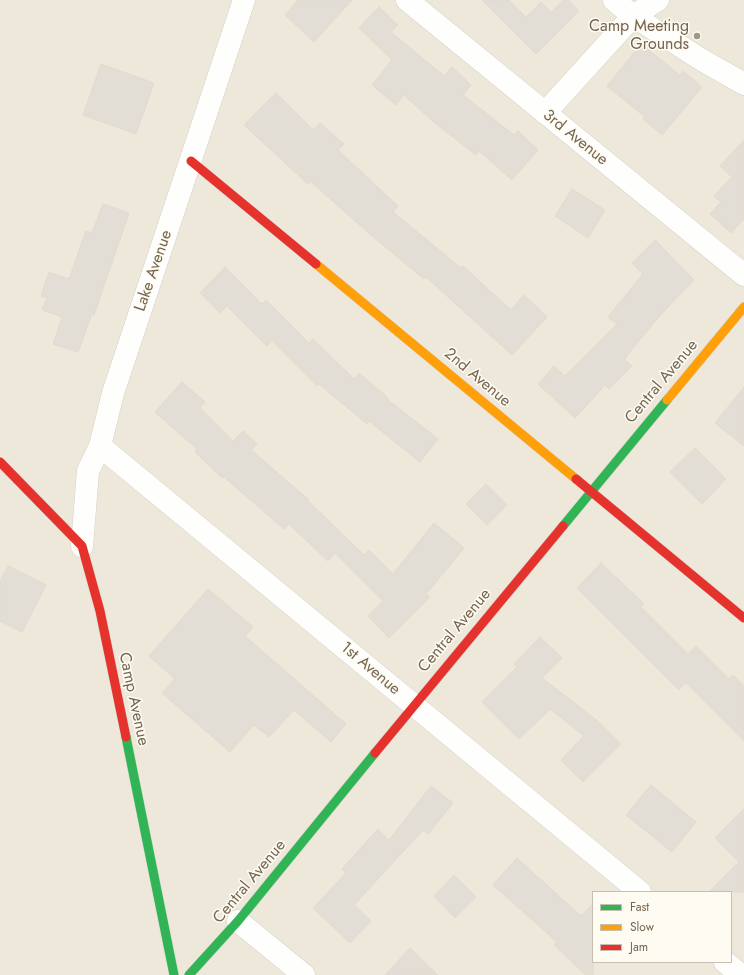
<!DOCTYPE html>
<html>
<head>
<meta charset="utf-8">
<style>
  body { margin:0 }
  #map { position:relative; width:744px; height:975px; overflow:hidden; background:#f8f6ee; font-family:Jost,sans-serif }
  canvas { display:block }
  .legend { position:absolute; left:592px; top:891px; width:140px; height:72px; box-sizing:border-box; background:#fefbf2; border:1px solid #c7bfb1; margin:0; padding:5px 7px; list-style:none; font-size:12px; color:#746450 }
  .legend li { display:flex; align-items:center; gap:8px; height:20px }
  .legend b { width:20px; border:1px solid #c7bfb1 }
</style>
</head>
<body>
<div id="map">
<canvas width="744" height="975"></canvas>
<ul class="legend">
<li><b style="height:5px;background:#30b455"></b>Fast</li>
<li><b style="height:5px;background:#ff9f0a"></b>Slow</li>
<li><b style="height:5px;background:#e5322d"></b>Jam</li>
</ul>
</div>
<script>
const g = document.querySelector('canvas').getContext('2d');
g.lineJoin = 'round';
function fillPath(path, color) { g.fillStyle = color; g.fill(path, 'evenodd'); }
const toPath = rows => new Path2D(rows.map(r => 'M' + r).join(''));
function stroke(path, color, width, dash) { g.strokeStyle = color; g.lineWidth = width; g.lineCap = dash ? 'butt' : 'round'; g.setLineDash(dash || []); g.stroke(path); }
function label(font, color, halo, rows, align = 'center') {
  g.font = font + ' Jost,sans-serif'; g.lineWidth = 3; g.setLineDash([]); g.textBaseline = 'middle'; g.strokeStyle = halo; g.fillStyle = color; for (const [text, x, y, turn = 0] of rows) {
    g.save(); g.translate(x, y); g.rotate((+turn || 0) * Math.PI / 180); g.textAlign = isNaN(turn) ? turn : align; if (halo) g.strokeText(text, 0, 0); g.fillText(text, 0, 0); g.restore();
  }
}
fillPath(toPath([
  [0,0,744,0,744,975,0,975],
  [593,892,731,892,731,962,593,962]
]), '#ede8da');
const building = toPath([
  [298,0,352,0,314,42,285,15,298,0],
  [482,0,509,0,526,17,541,2,551,12,564,0,568,0,579,11,536,54,482,0],
  [379,7,398,25,391,32,444,76,452,67,471,85,463,95,514,135,518,131,538,150,512,180,479,151,476,155,436,124,404,95,396,105,372,85,392,60,359,28,379,7],
  [641,44,680,75,683,71,702,87,662,135,643,119,645,117,607,86,641,44],
  [101,64,154,83,136,134,83,115,101,64],
  [276,93,313,130,320,123,344,144,338,150,398,206,393,212,461,268,463,266,511,310,524,295,547,317,512,355,426,277,424,279,372,236,310,181,308,184,244,125,276,93],
  [744,140,744,219,731,233,710,214,721,202,714,196,732,177,720,166,744,140],
  [572,189,605,210,588,238,555,216,572,189],
  [103,204,129,213,94,315,92,314,78,352,53,344,62,317,42,310,47,298,41,296,49,272,69,279,86,231,92,233,103,204],
  [655,240,694,280,663,312,624,359,632,366,609,389,605,385,575,418,538,384,554,366,565,376,617,324,608,317,643,274,632,263,655,240],
  [225,267,262,304,266,300,309,343,313,339,354,379,359,373,388,398,387,399,438,439,420,462,369,421,367,424,319,384,317,386,272,341,267,346,227,306,220,313,200,293,225,267],
  [182,382,205,402,200,408,233,441,243,431,257,444,251,450,309,500,308,501,364,555,369,550,393,574,434,523,464,548,426,594,430,597,389,638,368,616,383,601,335,553,328,561,289,524,284,529,224,477,222,478,195,452,197,449,155,412,182,382],
  [744,387,744,446,715,423,744,387],
  [695,448,726,479,702,504,670,472,695,448],
  [486,484,507,505,487,525,466,504,486,484],
  [601,563,644,604,641,607,688,654,696,646,729,679,733,675,744,686,744,741,686,683,679,690,577,588,601,563],
  [8,566,46,585,22,632,0,621,0,582,8,566],
  [208,589,253,627,245,636,346,724,331,742,294,710,269,737,254,725,230,752,162,693,175,679,149,656,208,589],
  [540,637,562,658,542,678,599,722,621,744,583,782,561,760,584,736,550,709,519,739,482,702,517,667,514,664,540,637],
  [651,785,696,822,672,852,626,815,651,785],
  [431,786,453,803,428,834,423,830,354,905,371,921,350,943,313,908,346,873,342,869,378,829,389,840,431,786],
  [744,809,744,892,709,892,739,862,715,838,744,809],
  [517,858,581,916,593,904,593,975,586,975,554,945,557,942,493,885,517,858],
  [454,875,476,897,455,918,434,896,454,875],
  [410,948,438,975,385,975,410,948]
]);
fillPath(building, '#e3ded5');
stroke(building, '#e0dad1', 1);
const street = toPath([
  [407,0,744,275],
  [614,0,633,16,702,60,744,84],
  [545,113,633,16,658,0],
  [100,446,640,892],
  [82,546,88,471,100,446,113,393,244,0],
  [238,921,304,975],
  [725,962,741,975]
]);
const fast = toPath([
  [563,526,667,400],
  [126,737,174,975],
  [189,975,238,921,375,753]
]);
const slow = toPath([
  [316,264,576,479],
  [667,400,744,307]
]);
const jam = toPath([
  [191,161,316,264],
  [0,462,82,546,100,611,126,737],
  [576,479,744,618],
  [375,753,563,526]
]);
stroke(street, '#d5d2ca', 23);
stroke(fast, '#d8d3cc', 10);
stroke(slow, '#d8d3cc', 10);
stroke(jam, '#d8d3cc', 10);
stroke(street, '#fefefc', 22);
stroke(fast, '#30b455', 9);
stroke(slow, '#ff9f0a', 9);
stroke(jam, '#e5322d', 9);
for (const [x, y, r, color] of [
  [697,36,4,"#a29787"]
]) { const dot = new Path2D(); dot.arc(x, y, r, 0, 2 * Math.PI); g.fillStyle = color; g.fill(dot); stroke(dot, '#fefbf2', 1.5); }
label('16px', '#746450', '#fefbf2', [
  ["Camp Meeting",689,27],
  ["Grounds",689,45]
], 'right');
label('16px', '#746450', '#fefbf2', [
  ["3rd Avenue",575,138,39],
  ["Lake Avenue",154,271,-71],
  ["2nd Avenue",477,378,40],
  ["Central Avenue",662,382,-50],
  ["Central Avenue",455,631,-50],
  ["1st Avenue",370,669,40],
  ["Camp Avenue",133,699,78],
  ["Central Avenue",250,882,-50]
]);
</script>
</body>
</html>
